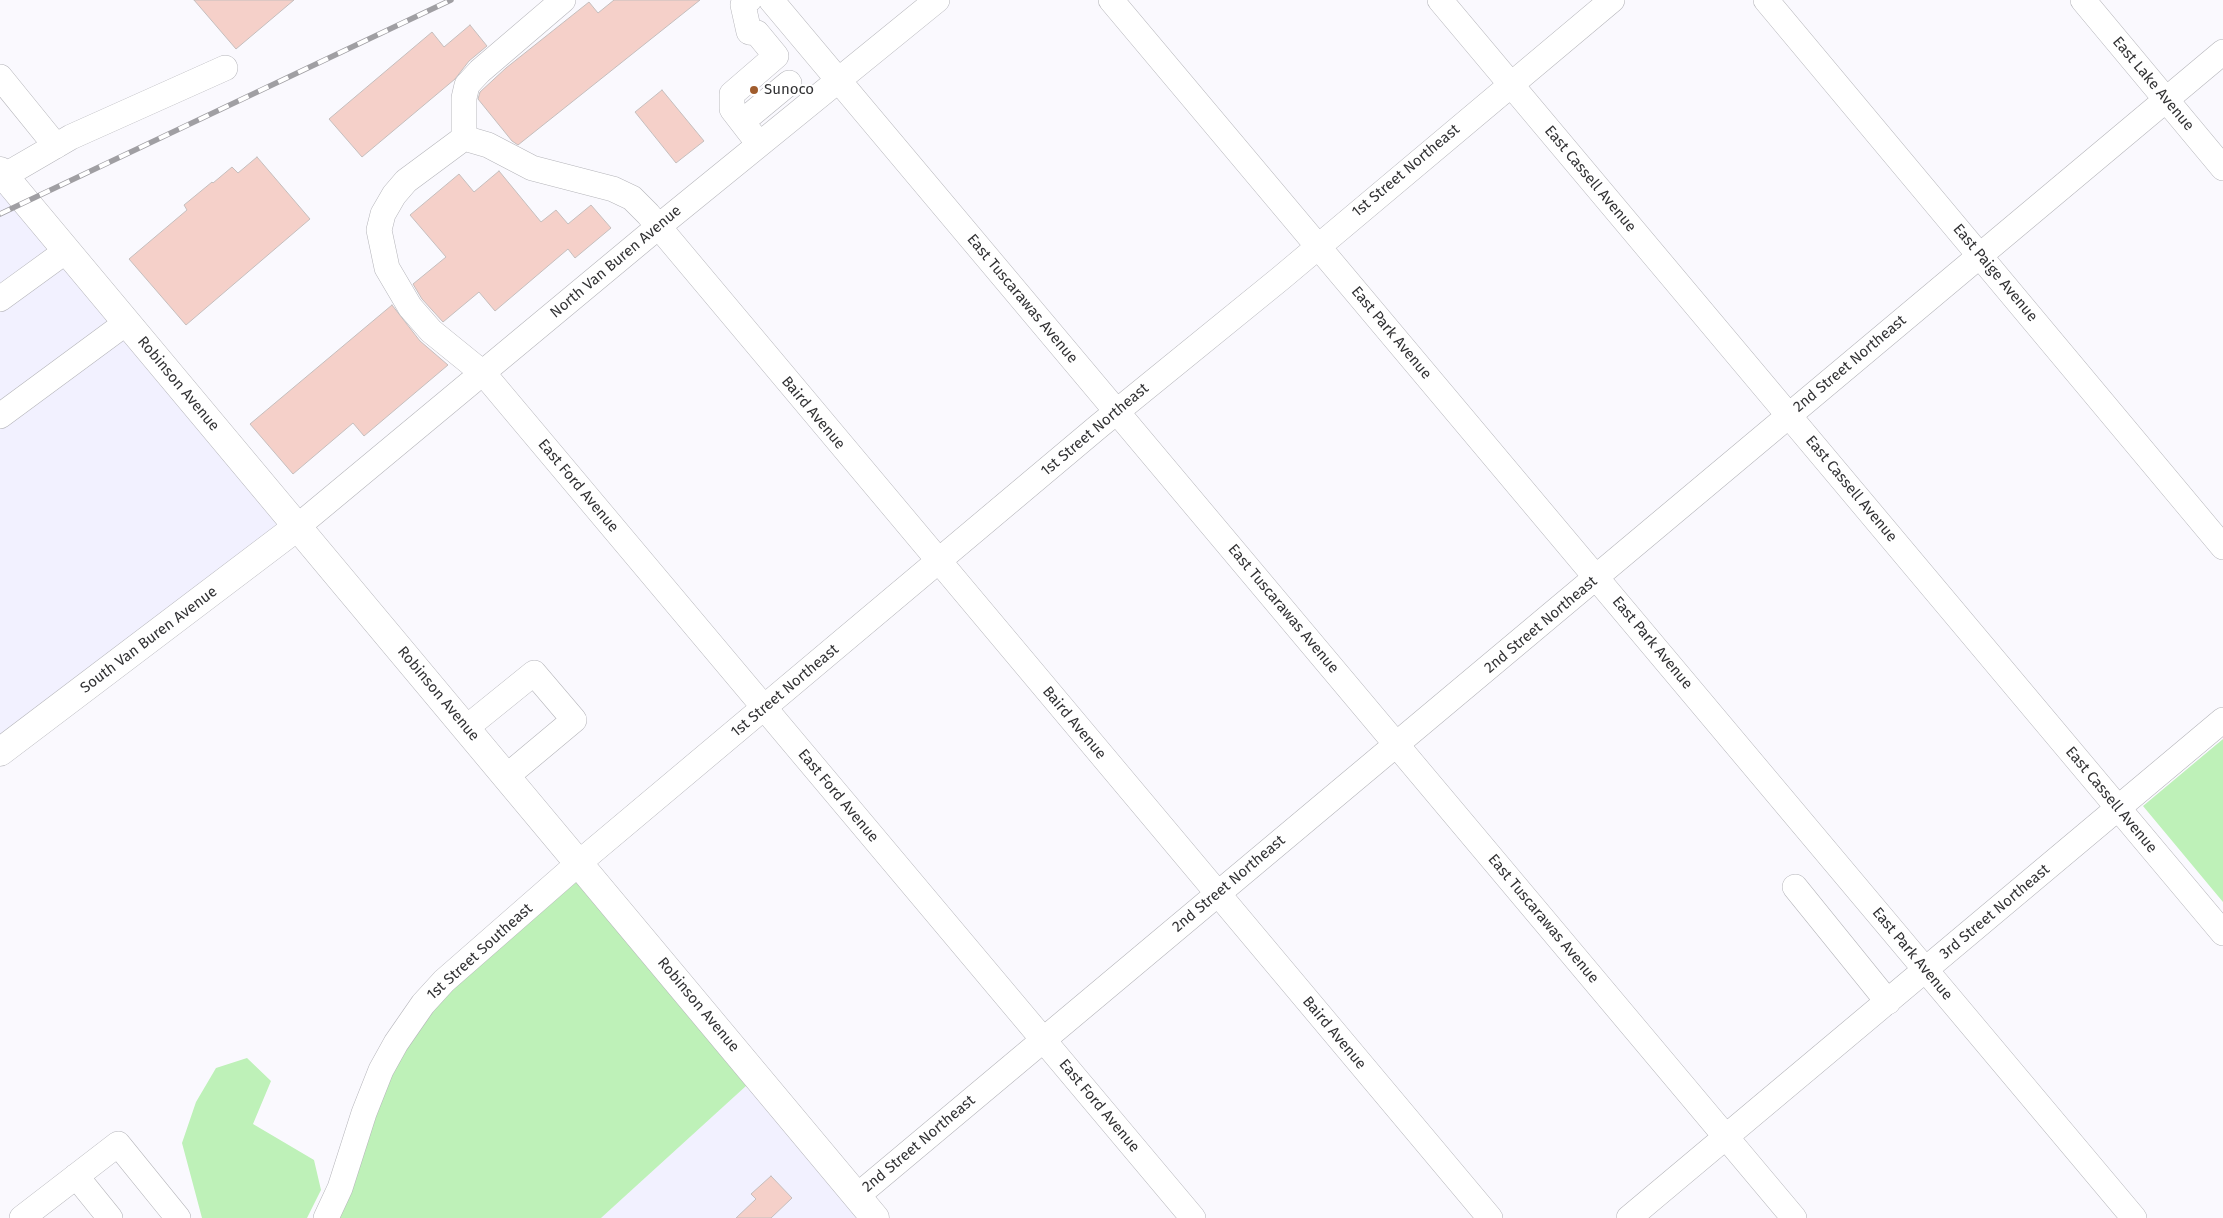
<!DOCTYPE html>
<html>
<head>
<meta charset="utf-8">
<style>
  body { margin:0 }
  canvas { display:block; background:#faf9fe }
</style>
</head>
<body>
<canvas width="2223" height="1218"></canvas>
<script>
const g = document.querySelector('canvas').getContext('2d');
g.lineJoin = 'round';
function fillPath(path, color) { g.fillStyle = color; g.fill(path, 'evenodd'); }
const toPath = rows => new Path2D(rows.map(r => 'M' + r).join(''));
function stroke(path, color, width, dash) { g.strokeStyle = color; g.lineWidth = width; g.lineCap = dash ? 'butt' : 'round'; g.setLineDash(dash || []); g.stroke(path); }
function label(font, color, halo, rows, align = 'center') {
  g.font = font + ' "Fira Sans",sans-serif'; g.lineWidth = 4; g.setLineDash([]); g.textBaseline = 'middle'; g.strokeStyle = halo; g.fillStyle = color; for (const [text, x, y, turn = 0] of rows) {
    g.save(); g.translate(x, y); g.rotate((+turn || 0) * Math.PI / 180); g.textAlign = isNaN(turn) ? turn : align; if (halo) g.strokeText(text, 0, 0); g.fillText(text, 0, 0); g.restore();
  }
}
fillPath(toPath([
  [0,171,297,527,0,752],
  [757,1076,868,1218,601,1218]
]), '#f2f1ff');
fillPath(toPath([
  [2223,739,2223,902,2143,806],
  [580,862,757,1076,601,1218,326,1218,396,1043],
  [247,1058,271,1081,253,1124,314,1160,321,1190,307,1218,202,1218,182,1143,196,1102,216,1068]
]), '#bef1b8');
const building = toPath([
  [194,0,294,0,236,49,194,0],
  [614,0,700,0,518,145,512,141,478,99,480,92,506,68,589,2,598,13,614,0],
  [470,25,487,46,469,61,455,79,362,157,329,119,432,32,444,47,470,25],
  [662,90,704,141,676,163,635,112,662,90],
  [257,157,310,219,186,325,129,259,187,210,184,205,212,182,213,183,232,167,238,173,257,157],
  [499,171,541,222,556,210,568,224,591,205,611,228,575,258,568,249,495,311,479,292,443,322,422,299,413,284,446,257,410,215,459,174,474,192,499,171],
  [392,305,420,341,448,365,364,436,353,423,293,474,250,424,392,305],
  [771,1176,792,1198,771,1218,736,1218,756,1199,751,1194,771,1176]
]);
fillPath(building, '#f5d0c9');
stroke(building, '#c5bebd', 1);
const minor = toPath([
  [749,0,743,5,749,32,757,33,776,56,732,94,732,109,759,144],
  [771,0,1794,1218],
  [1111,0,2134,1218],
  [1440,0,2223,933],
  [1766,0,2223,547],
  [2083,0,2223,168],
  [0,77,56,146],
  [742,122,789,83],
  [464,138,464,98,467,85,480,71,563,0],
  [4,176,71,137,225,68],
  [0,299,66,251],
  [0,416,126,323],
  [297,527,658,227,937,0],
  [466,728,534,673,574,720,507,776],
  [1795,887,1888,1002],
  [76,1176,110,1218],
  [857,1196,2223,52],
  [22,1218,118,1144,178,1218],
  [326,1218,340,1188,364,1113,381,1070,396,1043,423,1004,444,981,580,862,1099,426,1281,278,1612,0],
  [1193,1218,484,374,431,331,410,307,387,268,379,230,383,214,394,195,406,181,464,138,488,145,532,168,613,189,632,198,648,214,1490,1218],
  [1629,1218,2223,720]
]);
const major = toPath([
  [0,171,875,1218],
  [0,752,297,527]
]);
stroke(minor, '#b5b5ba', 26);
stroke(major, '#b5b5ba', 29);
stroke(minor, '#fff', 25);
stroke(major, '#fff', 28);
const rail = toPath([
  [0,214,451,0]
]);
stroke(rail, '#a09fa3', 5.5);
stroke(rail, '#fff', 4, [11]);
for (const [x, y, r, color] of [
  [754,90,5,"#a05c2d"]
]) { const dot = new Path2D(); dot.arc(x, y, r, 0, 2 * Math.PI); g.fillStyle = color; g.fill(dot); stroke(dot, '#fff', 2); }
label('15px', '#323234', '#fff', [
  ["East Lake Avenue",2153,84,50],
  ["1st Street Northeast",1406,171,-40],
  ["East Cassell Avenue",1590,179,50],
  ["North Van Buren Avenue",616,262,-40],
  ["East Paige Avenue",1995,273,50],
  ["East Tuscarawas Avenue",1022,299,50],
  ["East Park Avenue",1391,333,50],
  ["2nd Street Northeast",1850,364,-40],
  ["Robinson Avenue",178,384,50],
  ["Baird Avenue",813,413,50],
  ["1st Street Northeast",1095,430,-40],
  ["East Ford Avenue",578,486,50],
  ["East Cassell Avenue",1851,489,50],
  ["East Tuscarawas Avenue",1283,609,50],
  ["2nd Street Northeast",1541,625,-40],
  ["South Van Buren Avenue",149,640,-37],
  ["East Park Avenue",1652,643,50],
  ["1st Street Northeast",785,691,-40],
  ["Robinson Avenue",438,694,50],
  ["Baird Avenue",1074,723,50],
  ["East Ford Avenue",838,796,50],
  ["East Cassell Avenue",2111,800,50],
  ["2nd Street Northeast",1229,884,-40],
  ["3rd Street Northeast",1995,912,-40],
  ["East Tuscarawas Avenue",1543,919,50],
  ["1st Street Southeast",480,952,-42],
  ["East Park Avenue",1912,954,50],
  ["Robinson Avenue",698,1005,50],
  ["Baird Avenue",1334,1033,50],
  ["East Ford Avenue",1099,1106,50],
  ["2nd Street Northeast",919,1144,-40]
]);
label('15px', '#323234', '#fff', [
  ["Sunoco",764,90]
], 'left');
</script>
</body>
</html>
